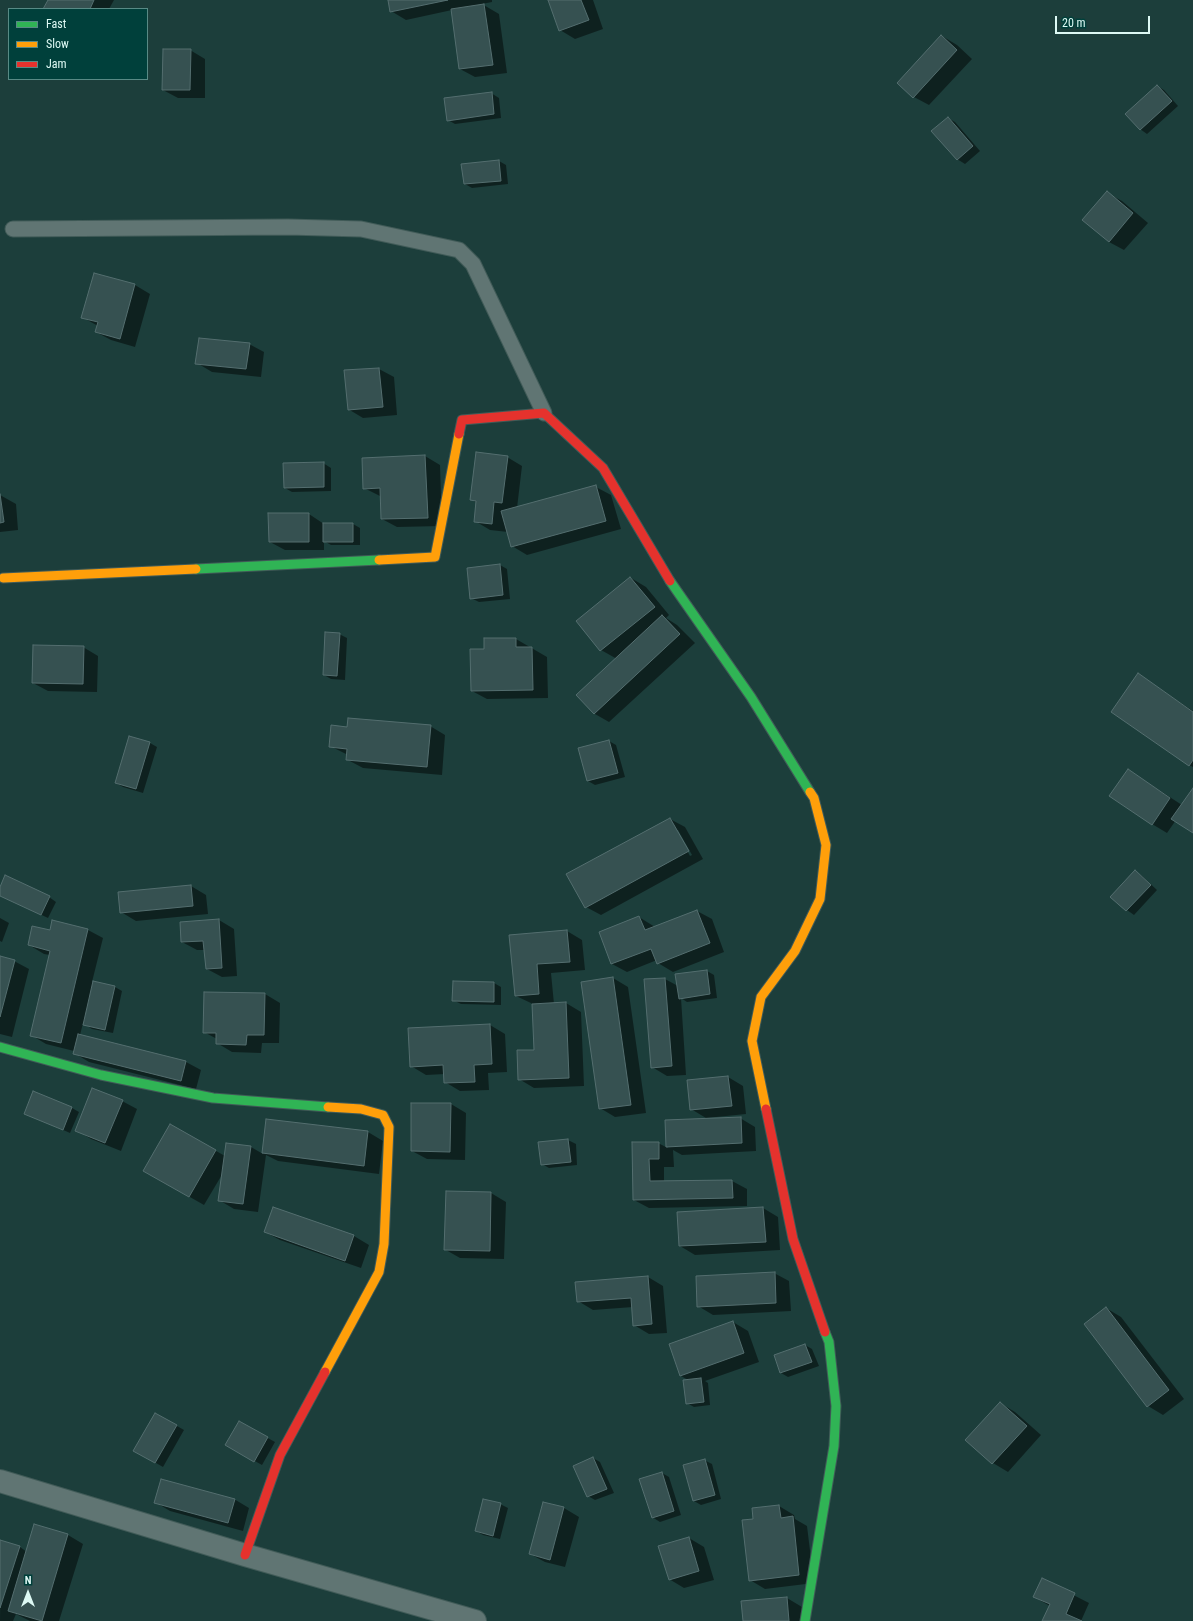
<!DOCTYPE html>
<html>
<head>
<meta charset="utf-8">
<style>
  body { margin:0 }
  #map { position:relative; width:1193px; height:1621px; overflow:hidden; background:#1c3e3b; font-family:"Roboto Condensed",sans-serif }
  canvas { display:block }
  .legend { position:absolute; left:8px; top:8px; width:140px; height:72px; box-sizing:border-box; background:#00403b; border:1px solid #588a85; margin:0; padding:5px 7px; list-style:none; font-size:12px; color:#ddf9f4 }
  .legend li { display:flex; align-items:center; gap:8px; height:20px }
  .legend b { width:20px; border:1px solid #588a85 }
  .north { position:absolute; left:8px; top:1573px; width:40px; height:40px; -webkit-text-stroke:3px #00403b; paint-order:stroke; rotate:0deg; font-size:11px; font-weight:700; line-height:16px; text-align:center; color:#ddf9f4 }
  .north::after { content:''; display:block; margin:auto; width:14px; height:18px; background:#ddf9f4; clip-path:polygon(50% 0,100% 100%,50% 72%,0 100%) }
  .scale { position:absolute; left:1055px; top:16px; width:95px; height:18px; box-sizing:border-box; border:2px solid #ddf9f4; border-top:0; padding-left:5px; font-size:12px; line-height:14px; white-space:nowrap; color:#ddf9f4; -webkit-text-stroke:3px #00403b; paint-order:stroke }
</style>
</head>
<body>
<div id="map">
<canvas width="1193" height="1621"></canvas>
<ul class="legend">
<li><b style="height:5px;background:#30b455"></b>Fast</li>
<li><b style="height:5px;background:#ff9f0a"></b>Slow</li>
<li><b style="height:5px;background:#e5322d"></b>Jam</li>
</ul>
<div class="north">N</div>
<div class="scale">20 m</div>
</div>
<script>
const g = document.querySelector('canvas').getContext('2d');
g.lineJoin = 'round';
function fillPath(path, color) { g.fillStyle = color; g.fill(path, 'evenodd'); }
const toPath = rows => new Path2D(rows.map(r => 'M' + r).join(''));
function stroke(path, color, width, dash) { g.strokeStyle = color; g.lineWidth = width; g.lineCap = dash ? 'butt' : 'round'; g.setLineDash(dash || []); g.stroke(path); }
fillPath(toPath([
  [49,0,114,0,109,9,44,9],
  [389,0,492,0,492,2,482,4,499,14,507,73,475,77,460,69,452,10,406,20,391,11],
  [549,0,593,0,603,29,575,39,560,30],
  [942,36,957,45,972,59,929,105,914,97],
  [190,50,205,59,205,98,178,98,163,90],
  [1157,86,1164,90,1178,106,1147,134,1140,129],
  [491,93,499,98,501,118,455,124,448,120],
  [948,118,955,122,980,151,965,164,957,159],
  [499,161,506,165,508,184,472,188,465,184],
  [1107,193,1122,201,1148,223,1124,250,1109,242,1084,220],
  [94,274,135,285,150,294,135,347,111,340,96,332,98,326,82,317],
  [249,344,264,352,261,377,212,372,197,363],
  [379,369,394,377,397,415,363,418,348,409,345,371],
  [425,456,440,465,442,526,397,527,382,519,382,497,364,488,363,459],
  [507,457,522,466,517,508,596,487,611,495,621,529,527,555,512,546,508,532,490,530,475,521,477,503,472,500],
  [323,463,331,468,331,491,292,492,285,488],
  [0,495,16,504,18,530,0,532],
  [309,514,324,524,353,524,360,528,360,545,331,545,324,541,324,550,285,550,270,542],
  [500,565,507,569,510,599,479,602,471,598],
  [631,578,646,587,669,615,666,618,677,625,695,643,609,722,595,714,577,696,617,659,601,650],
  [339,634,347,638,345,680,331,679,324,675],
  [516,639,547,657,548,698,487,699,472,691,485,650],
  [83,647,98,656,97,692,48,691,33,683],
  [1138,675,1193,711,1193,767,1189,765],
  [430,726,445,735,442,775,363,768,348,760,348,755,330,746,348,728],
  [609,741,616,745,625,777,595,785,588,781],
  [150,743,157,747,143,793,123,787,116,783],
  [1128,770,1182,805,1193,790,1193,832,1176,820,1167,833,1152,824],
  [670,819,685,827,703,859,601,915,586,907],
  [676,830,678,830,692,855,690,856],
  [1135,871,1142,876,1157,890,1134,915,1127,910,1112,897],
  [191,886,206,895,208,914,136,921,121,912],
  [0,890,49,897,56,902,48,918,0,895],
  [697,911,712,919,724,952,673,972,658,963,657,960,627,972,612,964,600,933,639,917,655,927],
  [0,918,9,923,2,942,0,941],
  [219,920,234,929,237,976,222,977,207,969,205,950,197,950,182,942],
  [53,921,88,930,103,938,92,982,115,987,122,991,113,1033,92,1029,83,1023,80,1035,186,1062,201,1070,196,1089,89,1062,74,1053,74,1051,46,1044,31,1035,50,955,44,954,29,945,50,931],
  [567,931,582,940,585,970,551,973,554,1004,566,1003,581,1012,584,1086,534,1088,519,1079,535,1051,533,1004,516,996,510,936],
  [0,957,14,961,29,969,12,1037,0,1034],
  [707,971,714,975,717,998,687,1002,681,998,686,1075,667,1076,652,1067,665,979,678,986],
  [613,978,628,987,646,1113,615,1117,600,1108],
  [454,982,494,983,501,987,501,1005,461,1004,453,1000],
  [205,993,265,994,280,1003,279,1043,262,1043,261,1053,232,1052,217,1043,217,1039,204,1032],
  [490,1025,505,1034,507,1072,488,1073,489,1090,460,1091,445,1082,445,1074,426,1075,411,1066],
  [728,1077,743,1086,746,1114,706,1118,691,1109,688,1081],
  [122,1101,137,1109,121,1151,91,1139,76,1130],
  [451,1104,466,1113,465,1160,427,1159,412,1151],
  [72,1108,79,1112,70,1133,25,1113],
  [740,1118,755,1127,756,1151,682,1155,673,1150,674,1167,664,1167,664,1182,732,1181,747,1189,747,1206,649,1208,634,1200,633,1143,658,1143,668,1148,666,1121],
  [267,1120,368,1132,383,1141,379,1174,278,1161,266,1155,258,1212,234,1209,219,1200,223,1173,204,1205,144,1171,170,1125,225,1156,251,1147,263,1154],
  [568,1140,576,1144,577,1165,549,1168,542,1164,539,1143],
  [491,1193,506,1202,504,1259,460,1258,446,1250],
  [273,1208,354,1236,369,1245,361,1268,280,1240,265,1232],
  [763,1208,778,1217,780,1250,695,1255,680,1246,678,1213],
  [774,1273,789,1281,791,1311,713,1315,698,1306],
  [648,1277,663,1286,667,1333,649,1334,634,1325,633,1307,593,1310,578,1301,576,1283],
  [1106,1308,1121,1317,1184,1399,1163,1415,1148,1406],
  [733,1322,748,1331,759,1362,705,1381,708,1383,710,1405,694,1407,687,1403,688,1380,681,1376],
  [805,1345,812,1349,819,1366,788,1377,781,1373,775,1356],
  [1000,1403,1015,1412,1041,1435,1008,1472,993,1463],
  [156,1414,184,1430,163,1467,135,1451],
  [239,1422,275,1442,262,1465,226,1445],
  [593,1458,600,1462,614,1493,595,1500,588,1496],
  [704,1460,712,1464,721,1499,701,1505,694,1501],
  [662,1473,669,1477,681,1515,660,1522,652,1517],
  [234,1499,249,1508,243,1531,170,1511,155,1502],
  [543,1503,564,1508,579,1517,565,1567,545,1562,530,1554],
  [500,1504,508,1508,500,1539,483,1535,476,1531],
  [779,1506,794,1515,795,1519,807,1526,814,1583,765,1589,750,1580,754,1519],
  [35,1526,68,1535,83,1544,59,1621,30,1621,16,1614,13,1621,0,1621,1,1541,20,1547,27,1552],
  [689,1538,704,1547,714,1580,684,1588,669,1579],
  [1042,1579,1089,1603,1081,1621,1043,1621,1050,1606,1034,1597],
  [787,1598,802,1607,803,1621,744,1621]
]), '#0007');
const building = toPath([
  [48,0,94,0,90,9,43,9,48,0],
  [388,0,448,0,390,12,388,0],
  [548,0,581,0,589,20,559,31,548,0],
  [484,4,493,65,459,69,451,9,484,4],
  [941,35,957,50,913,98,897,83,941,35],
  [163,49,191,49,190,90,162,90,163,49],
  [1157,85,1172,101,1140,130,1125,114,1157,85],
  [492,92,494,114,447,121,444,98,492,92],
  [948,117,973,146,957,160,931,131,948,117],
  [499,160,501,181,464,184,461,164,499,160],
  [1107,191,1133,213,1109,242,1082,220,1107,191],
  [94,273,135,284,120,339,95,332,98,322,81,318,94,273],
  [199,338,250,343,246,369,195,364,199,338],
  [379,368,383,407,348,410,344,370,379,368],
  [476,452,508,456,502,503,494,502,492,524,474,522,476,501,470,500,476,452],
  [425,455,428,518,381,519,380,488,363,489,362,458,425,455],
  [324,462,324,487,284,488,283,463,324,462],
  [596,485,606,521,511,547,501,511,596,485],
  [0,494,4,522,0,523,0,494],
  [268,513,309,513,309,542,269,542,268,513],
  [323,523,353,523,353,542,323,542,323,523],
  [500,564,503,595,470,599,467,568,500,564],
  [630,577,655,607,600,651,576,621,630,577],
  [662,615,680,634,594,714,576,695,662,615],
  [325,632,340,633,337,676,323,675,325,632],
  [484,638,516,638,516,647,532,647,533,690,471,691,470,649,484,649,484,638],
  [33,645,84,646,83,684,32,683,33,645],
  [1138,673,1193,712,1193,760,1189,766,1111,712,1138,673],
  [348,718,431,725,427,767,346,760,347,749,329,747,331,725,347,727,348,718],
  [129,736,150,742,136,789,115,783,129,736],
  [609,740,618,773,587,781,578,748,609,740],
  [1128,769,1170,798,1152,825,1109,796,1128,769],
  [1193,788,1193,833,1171,819,1193,788],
  [670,818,689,851,585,908,566,874,670,818],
  [1135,870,1151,885,1126,911,1110,897,1135,870],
  [5,875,50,896,41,915,0,896,0,887,5,875],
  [191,885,193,906,120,913,118,892,191,885],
  [697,910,710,943,657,964,651,949,611,964,599,932,639,916,645,930,697,910],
  [219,919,222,968,206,969,203,941,181,942,180,922,219,919],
  [52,920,88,929,61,1043,30,1036,50,951,28,945,32,926,50,930,52,920],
  [567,930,570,962,537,964,539,994,515,996,509,935,567,930],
  [0,956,15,960,0,1017,0,956],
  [707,970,710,994,679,999,675,974,707,970],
  [613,977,631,1105,599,1109,581,982,613,977],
  [665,978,672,1066,651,1068,644,979,665,978],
  [93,981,115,986,105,1030,83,1025,93,981],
  [453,981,494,982,494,1002,452,1001,453,981],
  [204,992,265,993,264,1035,247,1035,246,1045,216,1044,216,1033,203,1033,204,992],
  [566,1002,569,1078,518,1080,517,1050,534,1050,532,1004,566,1002],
  [490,1024,492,1064,474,1065,475,1082,444,1083,443,1065,410,1067,408,1028,490,1024],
  [78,1034,186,1061,181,1081,73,1054,78,1034],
  [728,1076,732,1106,690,1110,687,1080,728,1076],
  [92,1088,123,1100,105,1143,75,1131,92,1088],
  [33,1091,72,1107,63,1130,24,1114,33,1091],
  [411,1103,451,1103,450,1152,411,1151,411,1103],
  [741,1117,742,1143,666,1147,665,1120,741,1117],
  [266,1119,368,1131,364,1166,262,1153,266,1119],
  [170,1124,216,1150,189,1197,143,1171,170,1124],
  [568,1139,571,1162,541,1165,538,1142,568,1139],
  [632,1142,659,1142,659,1159,649,1159,650,1181,732,1180,733,1198,633,1200,632,1142],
  [226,1143,251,1146,243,1204,218,1201,226,1143],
  [446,1191,491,1192,490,1251,444,1250,446,1191],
  [273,1207,354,1235,345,1261,264,1232,273,1207],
  [763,1207,766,1242,679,1246,677,1212,763,1207],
  [775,1272,776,1303,697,1307,696,1276,775,1272],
  [648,1276,652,1324,633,1326,631,1298,577,1302,575,1282,648,1276],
  [1106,1307,1169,1390,1147,1407,1084,1324,1106,1307],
  [733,1321,744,1353,680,1376,669,1344,733,1321],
  [805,1344,812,1362,780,1373,774,1355,805,1344],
  [701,1378,704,1402,686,1404,683,1380,701,1378],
  [1000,1402,1027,1426,992,1464,965,1440,1000,1402],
  [155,1413,177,1425,155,1463,133,1451,155,1413],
  [239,1421,268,1437,254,1462,225,1445,239,1421],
  [593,1457,607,1489,587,1497,573,1466,593,1457],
  [705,1459,715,1495,693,1501,683,1465,705,1459],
  [662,1472,674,1511,652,1518,639,1479,662,1472],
  [161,1479,235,1499,228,1523,154,1503,161,1479],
  [483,1499,501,1503,493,1536,475,1531,483,1499],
  [543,1502,564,1507,550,1560,529,1554,543,1502],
  [779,1505,781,1518,793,1516,799,1575,749,1581,742,1520,753,1519,752,1508,779,1505],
  [34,1524,68,1534,42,1621,8,1611,34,1524],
  [689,1537,699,1571,669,1580,658,1546,689,1537],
  [0,1540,20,1546,0,1608,0,1540],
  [1042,1578,1075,1593,1066,1614,1082,1621,1042,1621,1050,1604,1033,1597,1042,1578],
  [787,1597,789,1621,743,1621,741,1601,787,1597]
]);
fillPath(building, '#365151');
stroke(building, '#546e6f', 1);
const lane = toPath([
  [13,229,288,227,361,229,459,250,473,264,544,413]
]);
const street = toPath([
  [0,1481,245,1555,475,1621]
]);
const fast = toPath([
  [196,569,379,560],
  [670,581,751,697,810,792],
  [0,1047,101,1075,213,1098,328,1107],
  [805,1621,834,1446,836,1406,829,1342,825,1332]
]);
const slow = toPath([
  [379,560,435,557,459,434],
  [3,578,196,569],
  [766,1109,752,1041,761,997,795,951,820,899,826,845,814,798,810,792],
  [325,1372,379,1272,384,1244,389,1127,383,1115,361,1109,328,1107]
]);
const jam = toPath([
  [459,434,462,420,544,413,603,468,670,581],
  [766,1109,793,1239,825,1332],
  [245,1555,280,1455,325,1372]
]);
stroke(lane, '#415b58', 17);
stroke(street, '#415b58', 24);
stroke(fast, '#415b58', 11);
stroke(slow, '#415b58', 11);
stroke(jam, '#415b58', 11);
stroke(lane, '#607573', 15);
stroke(street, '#607573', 22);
stroke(fast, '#30b455', 9);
stroke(slow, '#ff9f0a', 9);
stroke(jam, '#e5322d', 9);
</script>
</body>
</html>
